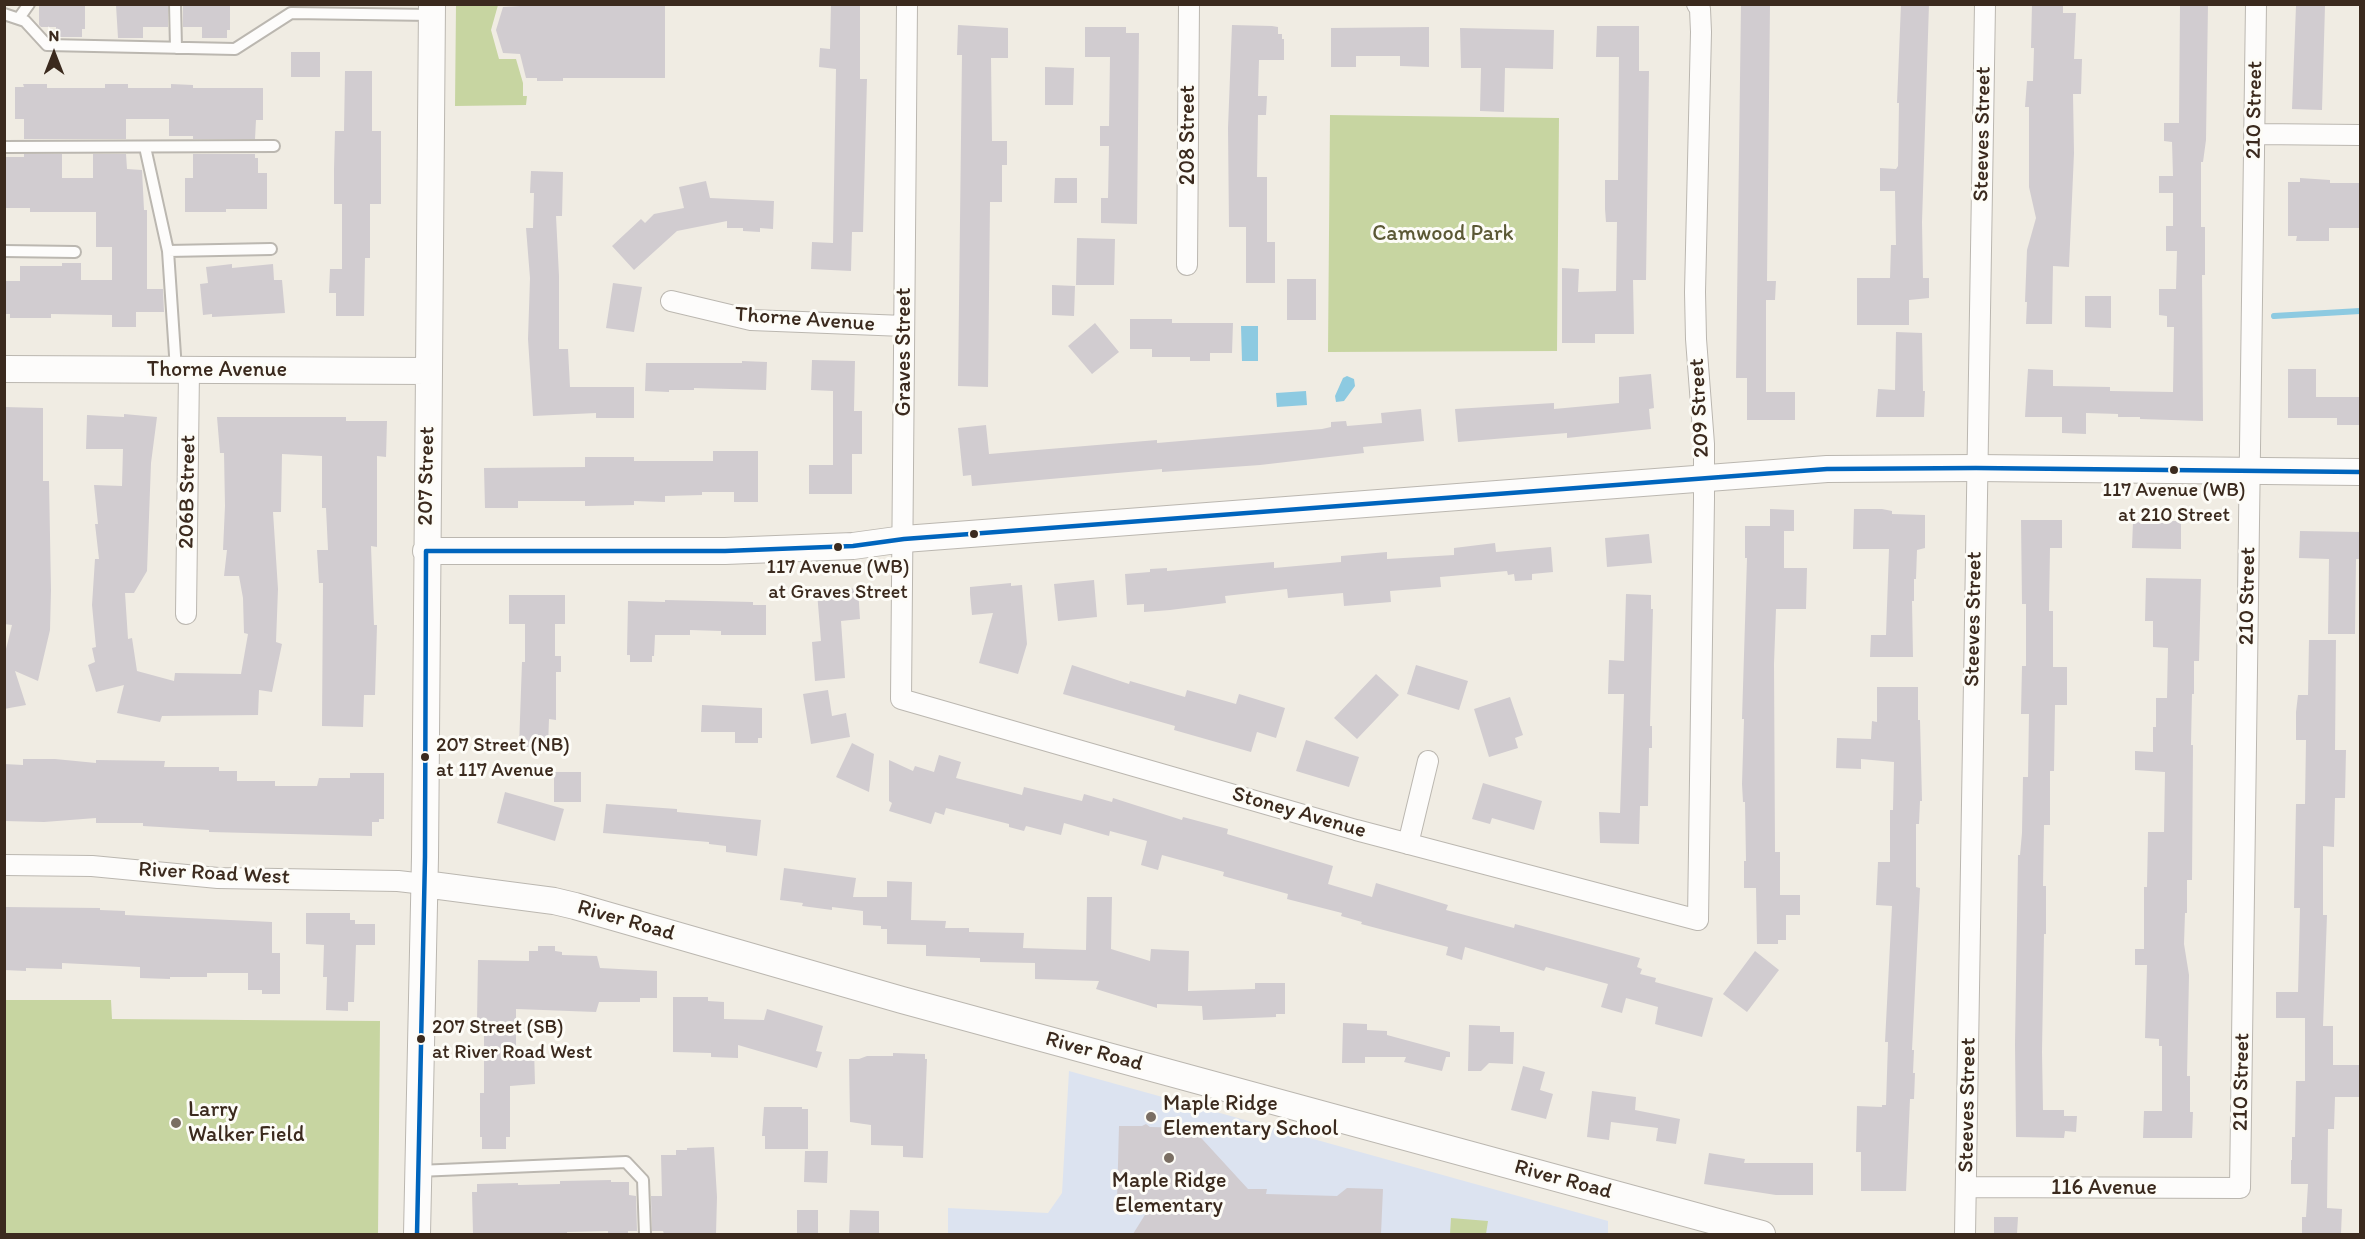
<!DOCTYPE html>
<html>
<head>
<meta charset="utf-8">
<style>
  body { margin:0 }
  #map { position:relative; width:2365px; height:1239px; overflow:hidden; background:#f0ece3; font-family:Itim,sans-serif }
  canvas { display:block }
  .frame { position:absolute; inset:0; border:6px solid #3b2a1e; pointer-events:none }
  .north { position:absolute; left:24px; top:24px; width:60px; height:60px; -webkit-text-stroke:4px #fdfcf7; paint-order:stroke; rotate:0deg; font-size:16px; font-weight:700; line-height:24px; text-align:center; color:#3b2a1e }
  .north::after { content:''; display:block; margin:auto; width:21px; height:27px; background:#3b2a1e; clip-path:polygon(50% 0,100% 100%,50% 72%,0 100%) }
</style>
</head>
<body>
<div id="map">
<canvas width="2365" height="1239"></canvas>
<div class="frame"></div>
<div class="north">N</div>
</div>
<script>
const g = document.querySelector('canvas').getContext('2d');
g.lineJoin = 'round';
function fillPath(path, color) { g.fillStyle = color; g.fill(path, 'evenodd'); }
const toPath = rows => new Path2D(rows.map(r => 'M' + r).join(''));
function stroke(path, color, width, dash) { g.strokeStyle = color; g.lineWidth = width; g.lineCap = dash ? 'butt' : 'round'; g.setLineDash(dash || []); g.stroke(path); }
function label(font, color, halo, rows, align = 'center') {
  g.font = font + ' Itim,sans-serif'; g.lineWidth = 6; g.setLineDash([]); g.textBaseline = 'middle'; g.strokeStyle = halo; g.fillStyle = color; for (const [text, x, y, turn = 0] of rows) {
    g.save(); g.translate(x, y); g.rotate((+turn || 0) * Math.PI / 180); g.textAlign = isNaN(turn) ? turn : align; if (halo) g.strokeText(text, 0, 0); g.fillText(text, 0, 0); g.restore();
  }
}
fillPath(toPath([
  [1069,1071,1608,1221,1608,1234,948,1234,948,1208,1048,1213,1062,1193]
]), '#dce3f0');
fillPath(toPath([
  [456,5,498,5,491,30,499,59,516,59,523,83,523,96,527,96,526,105,455,106],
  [1330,115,1559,118,1557,351,1328,352],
  [5,1000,111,1000,112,1019,380,1021,378,1234,5,1234],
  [1451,1218,1488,1221,1486,1234,1450,1234]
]), '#c7d5a1');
fillPath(toPath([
  [1241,326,1258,326,1258,361,1242,361],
  [1347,376,1354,379,1355,386,1344,401,1336,402,1335,396,1343,378],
  [1306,391,1307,405,1277,407,1276,393]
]), '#8dcae1');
stroke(toPath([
  [2274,316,2360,311]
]), '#8dcae1', 6);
fillPath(toPath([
  [85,4,85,29,82,29,82,37,56,37,56,27,41,27,39,25,39,6],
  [230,4,230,30,227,30,227,38,202,38,202,27,183,27,183,5],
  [520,4,665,4,665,78,563,78,563,81,537,81,537,78,526,78,520,54,503,53,496,30,503,7,520,6],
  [831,4,860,4,860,79,867,79,863,232,852,232,851,271,811,269,812,242,833,243,836,69,819,67,820,48,830,49],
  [1741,4,1770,4,1767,281,1776,281,1775,300,1766,300,1766,392,1795,392,1795,420,1747,420,1747,378,1736,378],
  [1901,4,1929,4,1922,222,1923,278,1929,278,1929,298,1909,300,1909,325,1857,325,1857,278,1890,278,1891,245,1896,245,1895,191,1880,191,1880,168,1896,169,1898,166,1899,103,1897,103],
  [2032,4,2063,4,2063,13,2076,13,2074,59,2082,59,2081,94,2073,94,2074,153,2069,267,2053,266,2052,324,2026,324,2027,302,2025,302,2027,250,2036,218,2029,187,2029,107,2025,107,2027,81,2033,81,2034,48,2031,48],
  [2180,4,2208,4,2206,140,2203,162,2201,162,2201,227,2205,227,2205,275,2202,275,2203,421,2140,419,2140,417,2118,417,2118,414,2086,413,2086,434,2062,433,2062,417,2025,417,2028,369,2053,370,2053,386,2110,387,2110,391,2173,392,2174,327,2167,327,2167,316,2159,315,2159,289,2176,289,2177,251,2166,251,2166,226,2173,226,2173,193,2159,193,2159,176,2173,176,2172,142,2164,141,2164,123,2179,123],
  [116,5,168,5,168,27,143,27,143,38,118,38],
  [2296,6,2325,6,2322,110,2292,109],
  [958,25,1008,28,1008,58,991,58,992,141,1007,141,1007,165,1002,165,1002,202,990,202,988,387,958,386,962,55,957,55],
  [1232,25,1272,26,1278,27,1278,34,1282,34,1282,39,1284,39,1284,60,1259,60,1258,96,1267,96,1266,115,1258,115,1257,177,1267,177,1267,242,1275,242,1275,283,1246,283,1246,227,1229,227,1228,128],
  [1597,26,1639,26,1639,71,1649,71,1646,280,1633,280,1634,334,1595,334,1595,343,1562,343,1562,268,1579,269,1578,292,1616,291,1617,222,1606,222,1605,209,1605,180,1618,180,1619,57,1596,57],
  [1085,27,1126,27,1126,33,1139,33,1137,224,1101,223,1101,198,1108,198,1109,146,1100,146,1100,126,1109,126,1110,57,1085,57],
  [1429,27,1429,67,1400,66,1400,56,1356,56,1356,67,1331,67,1331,28],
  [1460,28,1554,30,1553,69,1505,68,1504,112,1480,111,1481,68,1461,68],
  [291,52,320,52,320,77,291,77],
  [1045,67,1074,68,1073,105,1045,105],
  [345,71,372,71,372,131,381,131,381,204,370,204,370,258,365,258,364,316,336,316,336,293,329,293,330,269,342,269,342,204,334,204,334,169,335,131,344,131],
  [23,84,47,84,47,88,105,88,105,84,128,84,128,88,171,88,171,84,193,85,193,88,263,88,263,120,256,120,255,139,193,139,193,136,169,136,169,119,126,119,126,139,24,139,24,119,15,119,15,87,24,87],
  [24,154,62,154,62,178,93,178,93,154,126,154,127,169,142,170,144,210,147,210,147,289,163,289,164,312,136,312,136,327,112,327,112,315,51,314,51,318,10,318,10,314,4,314,4,281,20,281,20,266,62,266,62,263,81,263,81,280,112,280,112,247,96,247,96,212,30,212,30,208,4,208,4,157,24,157],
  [193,154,255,154,255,158,258,158,258,173,267,173,267,209,226,209,226,212,185,212,185,178,193,178],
  [531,171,563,172,562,216,556,216,559,276,559,349,568,349,570,387,634,387,634,418,596,418,596,413,533,416,528,339,530,278,526,228,533,228,534,193,530,193],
  [1055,178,1077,178,1077,203,1054,203],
  [2300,178,2330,180,2330,183,2361,183,2361,228,2329,228,2329,241,2296,241,2297,236,2288,236,2288,182,2300,182],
  [706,181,710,198,774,201,773,229,760,228,760,232,743,231,743,228,727,228,727,221,677,231,634,270,612,246,641,219,645,223,654,214,684,208,679,187],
  [1077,238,1115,239,1114,285,1076,285],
  [232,264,232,268,273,264,274,280,282,280,285,313,212,317,212,314,203,315,200,284,208,283,206,267],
  [1287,279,1316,279,1316,320,1287,320],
  [613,283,642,287,634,332,606,328],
  [1052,285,1075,286,1074,316,1052,315],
  [2085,296,2111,296,2111,328,2085,327],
  [1130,319,1172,319,1172,323,1233,323,1232,353,1210,353,1210,361,1190,361,1190,357,1152,357,1152,349,1130,349],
  [1095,323,1119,352,1092,374,1068,346],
  [1896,332,1922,333,1923,391,1925,391,1924,417,1876,417,1878,389,1895,390],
  [812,360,855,361,854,411,862,411,862,454,852,454,852,494,809,494,809,465,833,465,833,391,811,390],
  [742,361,767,362,766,390,694,388,694,390,669,390,669,392,645,391,646,363,742,363],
  [2288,369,2316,369,2316,397,2361,397,2361,425,2337,425,2337,418,2288,418],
  [1651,374,1654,408,1649,409,1651,429,1567,438,1567,433,1458,442,1455,409,1554,403,1554,409,1619,403,1619,377],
  [4,407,43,408,43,481,49,481,51,590,50,630,38,681,15,671,26,705,4,709,4,649,6,649,12,625,4,624],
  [1421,409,1424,441,1363,447,1364,453,1260,465,1162,472,1162,469,972,486,971,475,963,476,958,428,986,425,989,454,1157,440,1157,443,1322,429,1331,427,1331,422,1346,421,1347,426,1382,423,1381,413],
  [124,414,157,417,151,463,147,571,134,593,125,593,128,639,132,638,137,671,174,681,175,673,241,674,248,634,244,633,243,598,239,576,224,576,227,550,223,550,225,506,224,453,220,453,217,417,346,417,346,421,387,421,386,457,377,456,377,547,371,546,374,625,377,625,375,695,364,695,363,727,322,726,323,583,319,583,317,550,328,550,326,508,322,508,322,456,282,454,281,512,273,512,278,589,276,642,282,644,272,692,259,690,258,715,162,716,160,722,117,713,124,685,96,692,88,665,95,662,92,648,96,647,92,605,95,559,99,559,95,524,98,524,94,485,122,486,123,449,86,449,87,415,124,417],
  [713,451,758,451,758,502,734,502,734,492,702,492,702,495,665,496,665,502,634,501,634,505,585,506,585,501,518,501,518,508,485,508,484,468,585,467,585,457,634,457,634,461,713,461],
  [1770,509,1794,510,1794,531,1784,531,1784,568,1807,568,1806,609,1776,609,1774,664,1775,852,1780,852,1780,895,1800,895,1800,915,1786,915,1786,940,1778,940,1778,944,1757,944,1756,888,1744,888,1744,861,1746,861,1745,802,1743,802,1742,784,1744,719,1742,719,1747,558,1745,558,1745,526,1770,526],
  [1854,509,1882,509,1892,511,1892,514,1925,515,1925,548,1917,550,1916,579,1914,579,1914,601,1912,601,1913,657,1870,657,1871,635,1886,635,1889,549,1853,549],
  [2021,520,2062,520,2062,548,2050,548,2049,611,2053,611,2053,667,2067,667,2067,705,2055,705,2054,771,2050,771,2050,825,2044,825,2043,886,2046,886,2046,934,2044,934,2042,1052,2043,1110,2064,1110,2064,1116,2077,1116,2076,1132,2065,1131,2064,1138,2016,1137,2015,1044,2018,855,2020,855,2022,833,2023,777,2028,777,2029,714,2021,714,2022,666,2026,666,2026,604,2022,604],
  [2158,521,2181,521,2181,549,2132,548,2133,522,2157,523],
  [2300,531,2361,532,2361,559,2356,559,2355,634,2328,634,2329,559,2299,558],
  [1649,534,1652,563,1607,567,1605,538],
  [1495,543,1496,552,1551,547,1553,572,1532,574,1532,580,1515,581,1514,574,1508,575,1507,571,1440,577,1441,587,1390,591,1391,602,1344,606,1343,593,1288,598,1287,589,1225,596,1226,603,1170,610,1144,612,1144,604,1127,605,1125,574,1150,572,1150,569,1167,568,1167,571,1274,562,1274,568,1341,562,1341,556,1387,552,1387,559,1454,555,1454,548],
  [2146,578,2201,579,2199,661,2194,661,2194,694,2192,694,2191,745,2193,745,2192,880,2187,880,2187,913,2185,913,2184,944,2189,975,2187,1076,2190,1076,2190,1112,2193,1112,2192,1138,2143,1138,2144,1111,2162,1111,2162,1046,2159,1046,2159,1039,2145,1038,2147,965,2135,965,2135,949,2144,949,2144,887,2147,887,2148,832,2164,832,2165,772,2135,770,2135,751,2153,752,2153,727,2156,727,2156,698,2167,698,2168,648,2153,647,2153,621,2145,621],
  [1094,580,1097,617,1058,621,1054,584],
  [1011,583,1011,586,1022,585,1027,644,1018,674,979,663,993,613,972,615,970,594,970,587],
  [858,588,860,619,841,621,845,678,815,681,812,642,821,641,817,592],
  [1626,594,1651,595,1651,609,1653,609,1650,726,1652,726,1652,748,1649,748,1648,806,1640,806,1639,844,1600,843,1599,812,1620,813,1624,694,1608,694,1609,660,1624,661],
  [509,595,565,595,565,624,555,624,555,656,561,656,561,672,556,672,556,720,549,719,548,747,519,747,522,662,525,662,525,624,509,624],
  [665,600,753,602,753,605,766,605,766,635,721,635,721,631,690,630,690,635,655,635,654,656,652,656,652,662,630,662,630,655,627,655,628,601,665,602],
  [2309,640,2336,640,2335,750,2346,750,2345,798,2335,798,2334,847,2323,846,2323,915,2327,915,2323,1026,2333,1026,2333,1065,2359,1065,2359,1097,2335,1097,2334,1129,2328,1129,2327,1208,2342,1209,2341,1234,2302,1234,2302,1217,2306,1217,2308,1184,2291,1184,2291,1160,2292,1160,2292,1137,2295,1137,2296,1081,2305,1081,2305,1018,2276,1018,2276,992,2298,992,2300,908,2294,908,2296,804,2305,804,2306,740,2296,740,2296,712,2298,695,2308,695],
  [1072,665,1129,684,1130,681,1185,697,1187,690,1236,704,1239,694,1285,708,1276,738,1257,732,1251,752,1174,730,1175,726,1063,694],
  [1416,665,1468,681,1459,710,1407,694],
  [1376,674,1399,695,1357,739,1334,718],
  [1877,687,1918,687,1918,720,1920,720,1922,801,1920,801,1919,824,1916,824,1916,887,1920,888,1912,1050,1914,1050,1913,1073,1915,1073,1914,1099,1910,1099,1906,1191,1861,1191,1861,1152,1856,1152,1857,1106,1882,1107,1882,1105,1886,1105,1888,1042,1885,1042,1892,906,1876,905,1878,862,1890,862,1890,810,1893,810,1894,762,1861,759,1861,769,1836,768,1837,738,1871,739,1872,721,1877,722],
  [828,690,832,716,846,713,850,737,811,744,803,694],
  [1510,697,1523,735,1515,738,1518,748,1489,757,1474,709],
  [702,705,762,708,762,738,758,738,758,743,735,743,735,732,701,732],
  [1306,740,1359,757,1349,787,1296,771],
  [852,743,874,754,869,792,836,777],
  [939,755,961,762,956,778,1022,795,1024,787,1082,801,1084,794,1112,802,1113,798,1182,820,1183,817,1228,829,1227,834,1333,866,1328,884,1372,897,1376,883,1448,905,1446,910,1514,928,1515,924,1640,958,1637,967,1642,969,1640,974,1656,978,1655,982,1713,998,1702,1037,1655,1024,1658,1007,1626,998,1622,1013,1601,1007,1608,984,1546,967,1544,971,1465,947,1462,960,1446,955,1448,947,1361,924,1362,922,1341,916,1342,913,1287,899,1288,894,1223,876,1224,872,1162,855,1158,870,1141,865,1147,841,1110,831,1109,836,1064,823,1061,835,1026,826,1024,831,1009,827,1009,824,946,808,944,815,935,812,931,824,889,811,892,803,889,801,889,760,913,771,915,766,934,772],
  [23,759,55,759,96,763,96,760,165,761,164,767,219,767,219,771,237,771,237,781,275,781,275,786,317,786,319,778,350,778,350,773,384,773,384,819,379,819,379,822,372,822,372,836,209,832,209,830,143,826,143,823,96,823,96,818,44,822,4,821,4,764,23,765],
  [554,772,581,772,581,802,554,802],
  [1483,783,1542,801,1534,830,1492,818,1490,824,1472,819],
  [505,792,564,809,555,841,497,823],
  [606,804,677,809,677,812,761,820,757,856,726,852,726,846,709,844,709,842,603,833],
  [784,868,856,878,853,897,887,897,887,881,912,882,911,920,946,921,945,928,969,928,969,932,1024,933,1023,948,1086,950,1087,897,1112,897,1111,949,1150,961,1151,949,1189,951,1188,991,1255,989,1255,983,1285,983,1285,1014,1276,1014,1276,1017,1203,1020,1202,1006,1157,1004,1157,1008,1096,989,1099,981,1035,979,1035,963,980,962,980,958,926,956,926,945,887,944,887,929,881,929,881,926,863,925,863,911,832,907,832,910,802,906,803,903,780,900],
  [5,907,100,908,100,910,125,911,125,915,272,922,272,953,280,953,280,994,262,994,262,990,248,990,248,973,207,973,207,977,170,977,170,979,140,978,140,967,62,963,62,969,26,968,26,971,4,970],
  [306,913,350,913,350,920,355,920,355,924,375,924,375,945,356,945,354,1002,348,1002,348,1011,326,1010,327,977,323,977,324,945,306,944],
  [538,946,555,946,555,951,562,952,562,955,597,956,600,968,657,971,657,998,640,998,640,1002,599,1002,596,1012,516,1009,516,1048,534,1048,535,1084,510,1086,510,1137,506,1137,506,1149,482,1149,482,1137,480,1137,480,1093,484,1093,484,1021,477,1021,478,960,529,961,529,951,538,951],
  [1755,951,1779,970,1747,1012,1723,994],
  [673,997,708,997,708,1001,724,1002,724,1019,764,1020,767,1009,823,1026,816,1051,822,1052,817,1068,738,1045,738,1058,711,1057,711,1053,673,1052],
  [1343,1023,1367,1024,1367,1030,1387,1031,1387,1035,1450,1052,1450,1057,1446,1057,1442,1071,1404,1062,1406,1057,1365,1057,1365,1063,1342,1063],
  [1469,1025,1500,1026,1500,1032,1514,1032,1513,1064,1489,1063,1481,1071,1468,1071],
  [893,1053,925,1054,925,1059,927,1059,923,1158,903,1157,903,1146,871,1145,871,1125,850,1122,849,1059,859,1059,867,1056,893,1056],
  [1523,1066,1545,1072,1540,1090,1553,1094,1546,1119,1511,1110],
  [1592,1091,1636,1097,1635,1110,1680,1119,1676,1144,1656,1141,1658,1128,1611,1122,1609,1140,1587,1137],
  [764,1107,802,1107,802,1109,808,1109,808,1149,765,1149,765,1136,762,1136],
  [1146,1124,1150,1127,1192,1128,1248,1189,1267,1189,1266,1194,1337,1196,1347,1188,1383,1189,1381,1234,1133,1234,1153,1202,1117,1201,1119,1126,1142,1126],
  [714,1147,717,1197,716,1234,664,1234,663,1231,652,1231,651,1196,662,1196,661,1155,676,1155,676,1150,687,1150,687,1148],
  [805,1151,828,1151,827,1183,804,1182],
  [1709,1153,1745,1159,1744,1163,1813,1163,1813,1195,1776,1195,1704,1184],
  [611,1180,611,1182,629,1182,629,1195,636,1196,637,1231,628,1231,628,1233,608,1233,608,1231,567,1232,567,1234,473,1234,472,1192,477,1192,477,1184,518,1183,518,1185,560,1184,560,1181],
  [797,1210,818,1210,818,1234,797,1234],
  [850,1210,879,1211,879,1234,849,1234],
  [1994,1217,2018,1217,2017,1234,1994,1234]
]), '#d1ccd0');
const service = toPath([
  [175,4,176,48],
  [4,14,25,21,47,45,235,49,291,13,432,15],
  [19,18,29,4],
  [4,147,274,146],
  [145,147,168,251,176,370],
  [4,251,75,252],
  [168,251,271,249],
  [418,1171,626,1162,643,1180,645,1234]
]);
const minor = toPath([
  [907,4,901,699,1356,830,1698,920,1704,499,1704,444,1696,339,1695,292,1701,32,1700,9,1697,4],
  [2255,134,2360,135],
  [1187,265,1189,4],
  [671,301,751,320,904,326],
  [186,614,189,370],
  [1408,844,1428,761],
  [4,865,92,866,218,878,398,881,424,884],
  [1967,1187,2240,1188,2256,4],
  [1965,1234,1985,4]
]);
const tertiary = toPath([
  [4,369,429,371],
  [426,551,725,551,853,546,904,539,1827,469,1976,468,2360,472],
  [424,884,554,901,575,906,902,1000,1762,1234],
  [417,1234,425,857,432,4]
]);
stroke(service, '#bbb7b0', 14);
stroke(minor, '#bbb7b0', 22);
stroke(tertiary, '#bbb7b0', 28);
stroke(service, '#fdfcfb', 10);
stroke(minor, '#fdfcfb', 20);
stroke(tertiary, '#fdfcfb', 26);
stroke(toPath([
  [426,551,725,551,853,546,904,539,1827,469,1976,468,2360,472],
  [417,1234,425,857,426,551]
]), '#0065bd', 4.5);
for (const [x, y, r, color] of [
  [2174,470,5,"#3b2a1e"],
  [974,534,5,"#3b2a1e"],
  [838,547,5,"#3b2a1e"],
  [425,757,5,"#3b2a1e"],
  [421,1039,5,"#3b2a1e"],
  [1151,1117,6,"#7a6e63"],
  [176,1123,6,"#7a6e63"],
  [1169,1158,6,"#7a6e63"]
]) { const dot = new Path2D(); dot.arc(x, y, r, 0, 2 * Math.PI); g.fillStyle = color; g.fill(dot); stroke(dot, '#fdfcf7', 2); }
label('20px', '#3b2a1e', '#fdfcf7', [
  ["117 Avenue (WB)",2174,491],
  ["at 210 Street",2174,516],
  ["117 Avenue (WB)",838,568],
  ["at Graves Street",838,593],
  ["207 Street (NB)",436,746,"left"],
  ["at 117 Avenue",436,771,"left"],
  ["207 Street (SB)",432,1028,"left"],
  ["at River Road West",432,1053,"left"]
]);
label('22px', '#3b2a1e', '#fdfcf7', [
  ["210 Street",2255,110,-89],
  ["Steeves Street",1983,134,-89],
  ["208 Street",1188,135,-90],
  ["Thorne Avenue",805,320,4],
  ["Graves Street",904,352,-90],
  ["Thorne Avenue",217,370],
  ["209 Street",1700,408,-93],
  ["207 Street",427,476,-89],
  ["206B Street",188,492,-89],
  ["210 Street",2248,596,-89],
  ["Steeves Street",1974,619,-89],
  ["Stoney Avenue",1299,813,16],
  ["River Road West",214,874,3],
  ["River Road",626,921,16],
  ["River Road",1094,1052,15],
  ["210 Street",2242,1082,-89],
  ["Steeves Street",1968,1105,-89],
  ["River Road",1563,1180,15],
  ["116 Avenue",2104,1188]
]);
label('22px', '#5b5835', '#fdfcf7', [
  ["Camwood Park",1443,234]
]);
label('22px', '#3b2a1e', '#fdfcf7', [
  ["Maple Ridge",1163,1104],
  ["Elementary School",1163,1129],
  ["Larry",188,1110],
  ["Walker Field",188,1135],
  ["Maple Ridge",1169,1181,"center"],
  ["Elementary",1169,1206,"center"]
], 'left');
</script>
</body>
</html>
